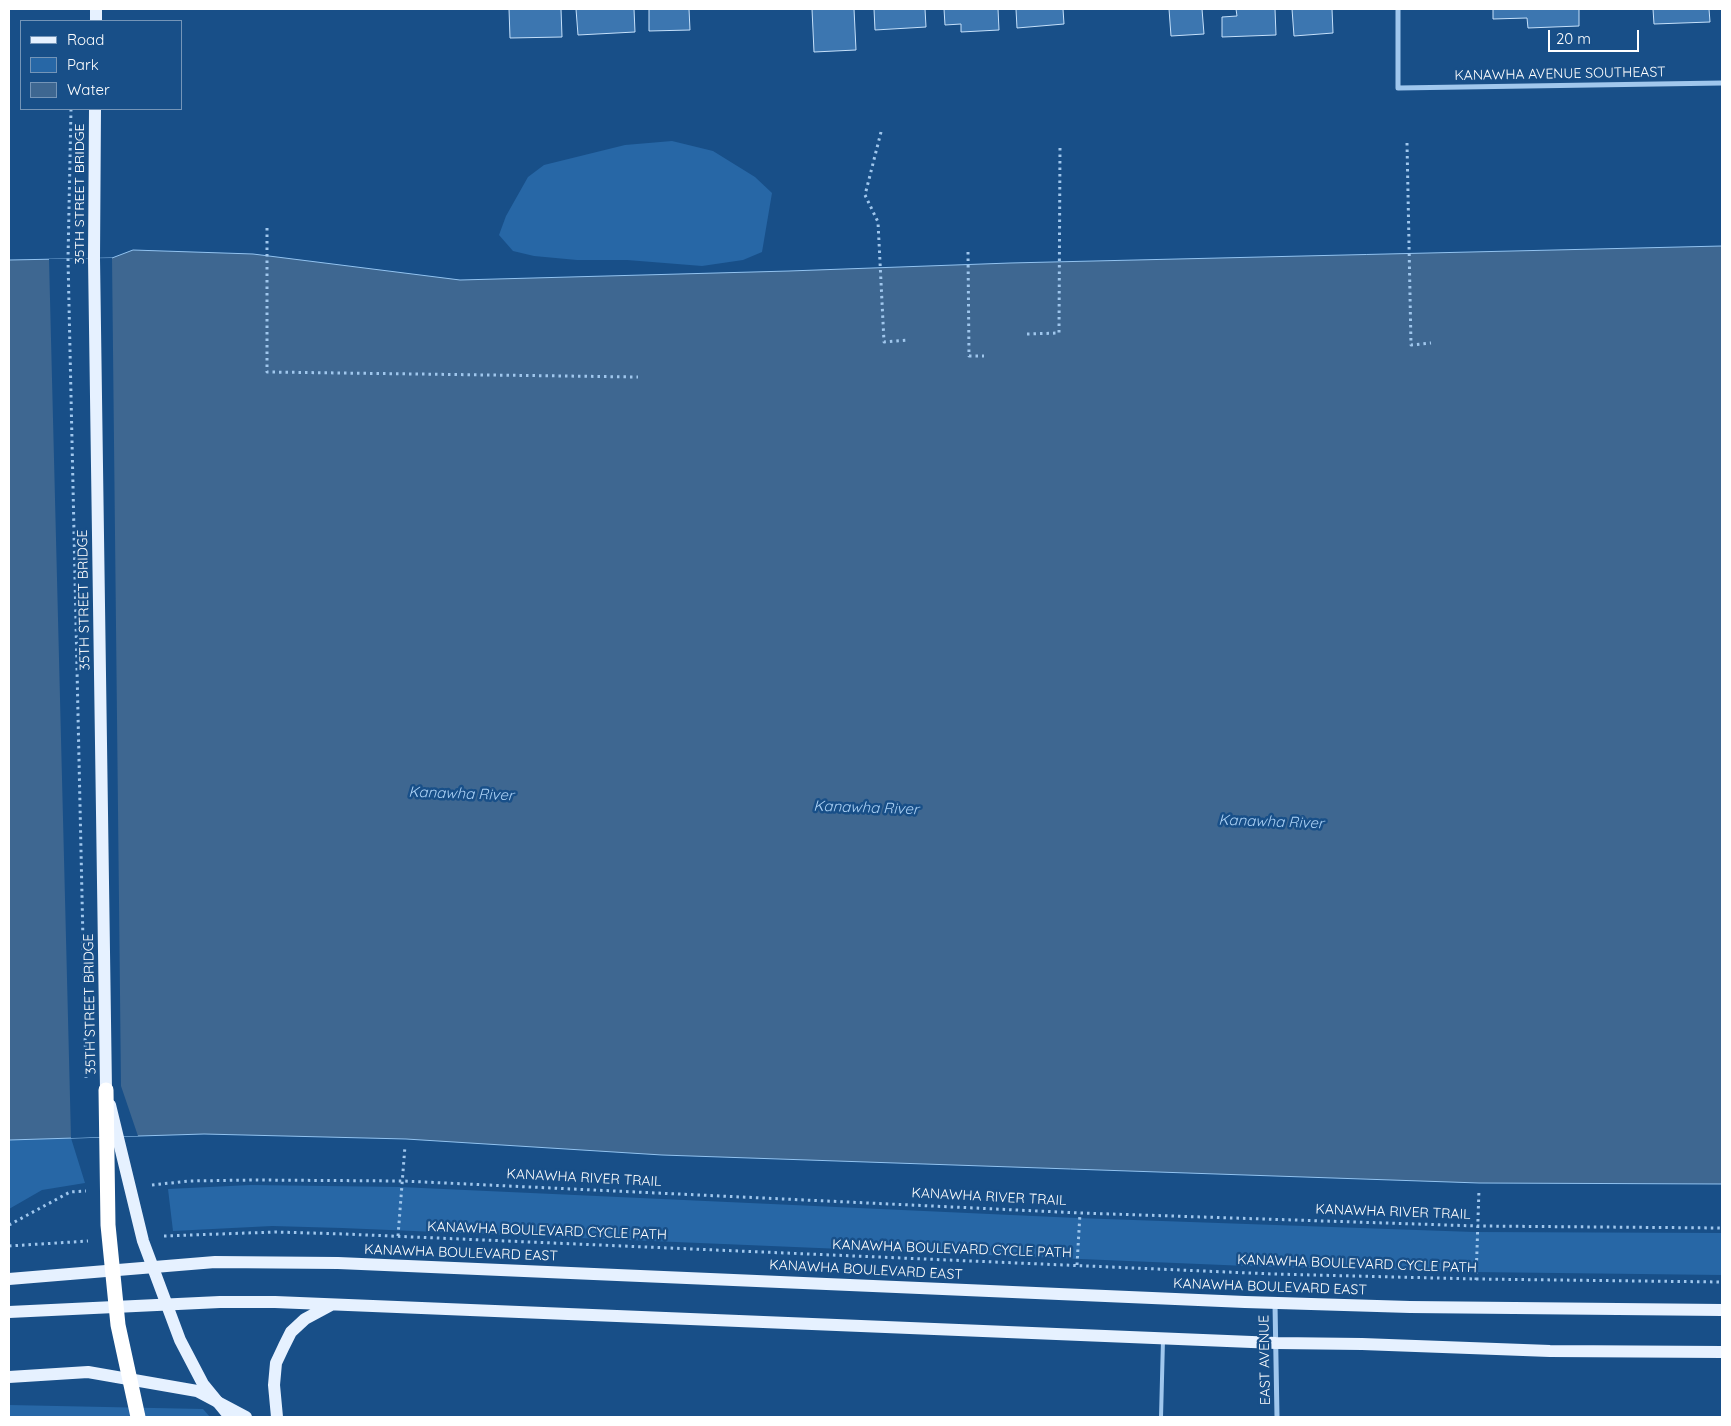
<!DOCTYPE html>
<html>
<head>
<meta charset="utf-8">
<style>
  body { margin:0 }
  #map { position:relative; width:1731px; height:1426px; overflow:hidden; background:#184f88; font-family:Quicksand,sans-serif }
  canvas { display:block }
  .frame { position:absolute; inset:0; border:10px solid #fff; pointer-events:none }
  .legend { position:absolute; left:20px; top:20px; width:162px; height:90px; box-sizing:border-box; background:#184f88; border:1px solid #7495b8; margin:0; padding:6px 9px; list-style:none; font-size:15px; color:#fff }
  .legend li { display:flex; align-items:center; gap:10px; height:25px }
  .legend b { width:25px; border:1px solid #7495b8 }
  .scale { position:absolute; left:1548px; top:30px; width:91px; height:22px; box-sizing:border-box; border:2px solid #fff; border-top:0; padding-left:6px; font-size:15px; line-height:18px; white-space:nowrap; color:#fff; -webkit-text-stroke:4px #184f88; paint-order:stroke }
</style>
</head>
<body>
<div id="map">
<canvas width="1731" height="1426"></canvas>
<div class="frame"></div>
<ul class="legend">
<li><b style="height:6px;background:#e6f1ff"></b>Road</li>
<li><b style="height:14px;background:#2767a6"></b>Park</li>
<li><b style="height:14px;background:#3e6791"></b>Water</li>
</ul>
<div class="scale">20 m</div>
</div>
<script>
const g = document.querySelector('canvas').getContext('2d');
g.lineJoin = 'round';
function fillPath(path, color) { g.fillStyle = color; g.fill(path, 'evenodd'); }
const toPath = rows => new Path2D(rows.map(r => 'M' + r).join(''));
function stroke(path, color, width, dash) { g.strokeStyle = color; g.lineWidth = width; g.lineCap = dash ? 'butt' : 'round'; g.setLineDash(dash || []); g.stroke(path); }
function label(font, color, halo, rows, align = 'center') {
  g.font = font + ' Quicksand,sans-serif'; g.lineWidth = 5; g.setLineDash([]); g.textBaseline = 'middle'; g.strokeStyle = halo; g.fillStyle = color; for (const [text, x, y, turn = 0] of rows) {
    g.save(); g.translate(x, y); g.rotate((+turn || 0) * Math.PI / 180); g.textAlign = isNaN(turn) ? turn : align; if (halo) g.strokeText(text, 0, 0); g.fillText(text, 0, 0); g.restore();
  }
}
fillPath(toPath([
  [672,141,713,151,755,177,772,193,762,252,743,260,702,266,627,260,577,260,534,256,513,251,499,235,506,216,528,177,544,165,625,145],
  [71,1138,85,1183,42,1190,9,1209,9,1140],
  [251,1185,400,1187,1077,1218,1474,1232,1722,1233,1722,1275,1473,1272,1271,1267,342,1228,272,1226,173,1231,168,1189],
  [9,1405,203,1409,210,1417,9,1417]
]), '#2767a6');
const water = toPath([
  [1722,246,1722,1184,1479,1183,662,1155,406,1139,204,1134,9,1140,9,260,112,258,133,250,253,254,460,280,789,271,1010,263,1722,246]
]);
fillPath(water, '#3e6791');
stroke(water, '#92c3f0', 1);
fillPath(toPath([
  [112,258,121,1086,138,1136,71,1138,49,259]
]), '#184f88');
const building = toPath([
  [509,9,561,9,562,37,510,38,509,9],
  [576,9,634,9,635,32,578,35,576,9],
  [649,9,689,9,690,30,649,31,649,9],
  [812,9,854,9,856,50,814,52,812,9],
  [874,9,925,9,926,27,875,30,874,9],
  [944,9,998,9,999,30,961,32,961,24,945,25,944,9],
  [1016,9,1063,9,1064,24,1017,28,1016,9],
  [1169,9,1202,9,1204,34,1171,36,1169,9],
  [1236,9,1275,9,1276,35,1222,37,1222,17,1237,16,1236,9],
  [1292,9,1332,9,1333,33,1294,36,1292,9],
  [1493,9,1579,9,1579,26,1528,28,1527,18,1493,19,1493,9],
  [1653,9,1709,9,1710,22,1654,24,1653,9]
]);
fillPath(building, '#3c76b0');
stroke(building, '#c5e0fa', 1);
stroke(toPath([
  [881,132,865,195,878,222,884,342,909,340],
  [1407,143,1411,345,1431,343],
  [267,228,267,372,638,377],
  [968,252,969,356,984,356],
  [1027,334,1059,333,1060,146],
  [152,1185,189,1181,254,1180,403,1181,1080,1213,1477,1226,1722,1228],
  [9,1225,70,1192,86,1191],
  [164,1236,275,1232,344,1234,1273,1274,1476,1279,1722,1282],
  [398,1236,405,1146],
  [9,1246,88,1241],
  [1077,1265,1080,1213],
  [1476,1280,1479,1189]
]), '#a0c7ed', 3, [2.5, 4]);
stroke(toPath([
  [1161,1417,1163,1340]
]), '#a0c7ed', 4);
stroke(toPath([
  [1398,9,1398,88,1722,83],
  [1275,1304,1277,1417]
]), '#a0c7ed', 5);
stroke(toPath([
  [96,21,96,9],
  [95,109,94,258,106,1090],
  [9,1279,215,1262,338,1263,1245,1302,1410,1307,1722,1310],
  [9,1312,220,1302,275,1302,1276,1343,1362,1344,1550,1351,1722,1352],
  [9,1377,88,1372,197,1391,246,1417],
  [277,1417,274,1385,276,1363,284,1346,291,1332,305,1319,331,1305]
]), '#e6f1ff', 12);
stroke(toPath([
  [71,109,68,259,86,1078]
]), '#a0c7ed', 3, [2.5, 4]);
stroke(toPath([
  [110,1105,143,1241,180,1340,203,1384,230,1417]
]), '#e6f1ff', 12);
stroke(toPath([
  [106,1090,108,1225,118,1325,138,1417]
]), '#fff', 15);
label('14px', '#fff', '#184f88', [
  ["KANAWHA AVENUE SOUTHEAST",1560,74,-1],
  ["35TH STREET BRIDGE",80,194,-90],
  ["35TH STREET BRIDGE",84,600,-91],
  ["35TH STREET BRIDGE",90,1004,-91],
  ["KANAWHA RIVER TRAIL",584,1178,3],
  ["KANAWHA RIVER TRAIL",989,1197,3],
  ["KANAWHA RIVER TRAIL",1393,1212,2],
  ["KANAWHA BOULEVARD CYCLE PATH",547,1231,2],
  ["KANAWHA BOULEVARD CYCLE PATH",952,1249,2],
  ["KANAWHA BOULEVARD EAST",461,1253,2],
  ["KANAWHA BOULEVARD CYCLE PATH",1357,1264,2],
  ["KANAWHA BOULEVARD EAST",866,1270,3],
  ["KANAWHA BOULEVARD EAST",1270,1287,2],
  ["EAST AVENUE",1265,1360,-91]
]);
label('italic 15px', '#abd1f5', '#184f88', [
  ["Kanawha River",461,794,2],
  ["Kanawha River",866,808,2],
  ["Kanawha River",1271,822,2]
]);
</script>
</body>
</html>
